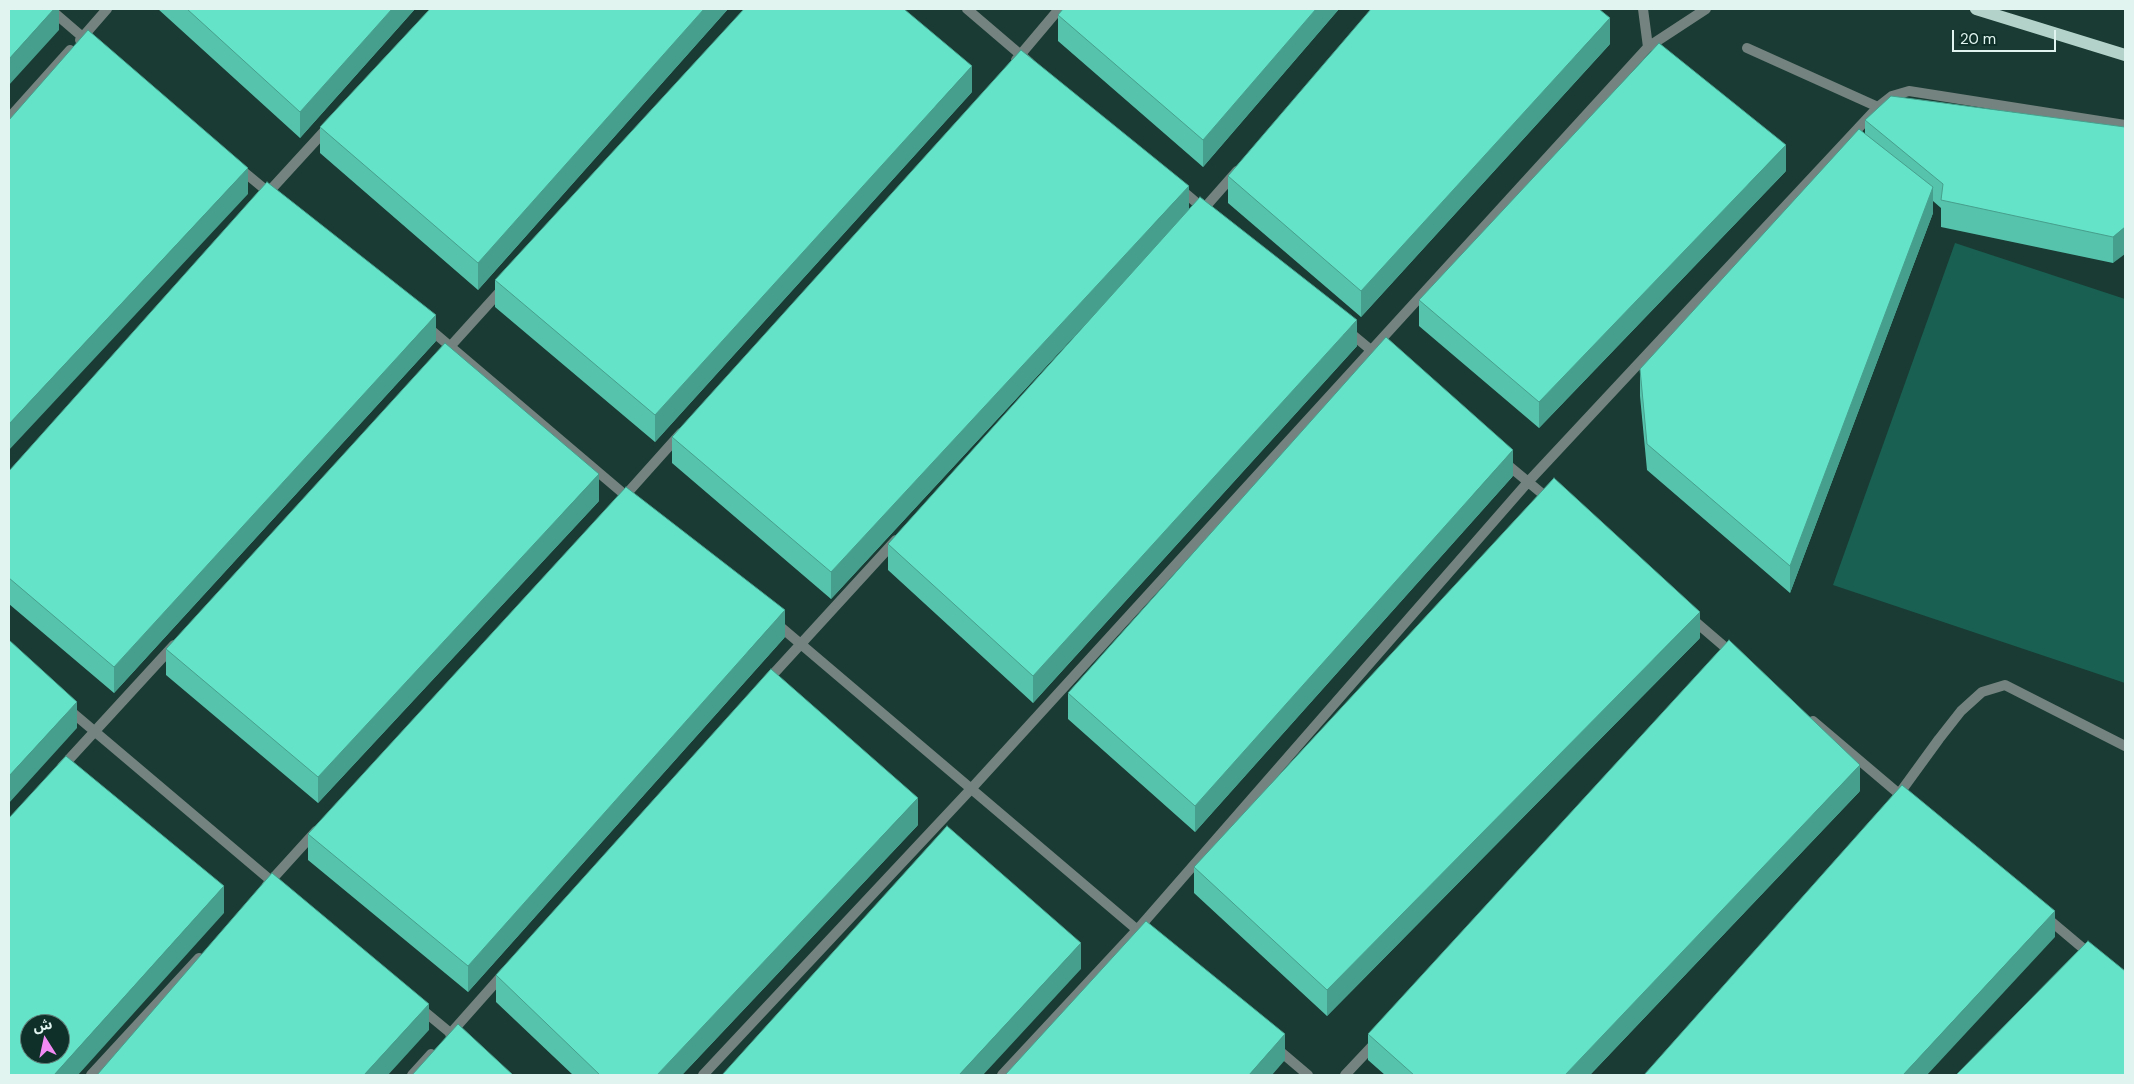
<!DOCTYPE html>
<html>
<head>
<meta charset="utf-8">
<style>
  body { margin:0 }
  #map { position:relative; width:2134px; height:1084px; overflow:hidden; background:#193b33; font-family:"DM Sans","Noto Sans Arabic",sans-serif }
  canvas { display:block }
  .frame { position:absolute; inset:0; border:10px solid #e1f4ef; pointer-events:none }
  .north { position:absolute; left:20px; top:1014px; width:50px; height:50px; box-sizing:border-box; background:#0e3029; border:1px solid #627e78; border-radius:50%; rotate:350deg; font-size:14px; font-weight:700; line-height:20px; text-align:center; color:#e1f4ef }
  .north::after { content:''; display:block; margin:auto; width:18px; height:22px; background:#f28af3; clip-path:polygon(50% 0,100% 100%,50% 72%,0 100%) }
  .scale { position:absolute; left:1952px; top:30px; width:104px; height:22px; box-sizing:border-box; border:2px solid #e1f4ef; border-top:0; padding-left:6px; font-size:15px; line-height:18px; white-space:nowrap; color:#e1f4ef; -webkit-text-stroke:4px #0e3029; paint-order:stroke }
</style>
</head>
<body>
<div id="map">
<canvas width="2134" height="1084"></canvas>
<div class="frame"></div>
<div class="north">ش</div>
<div class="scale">20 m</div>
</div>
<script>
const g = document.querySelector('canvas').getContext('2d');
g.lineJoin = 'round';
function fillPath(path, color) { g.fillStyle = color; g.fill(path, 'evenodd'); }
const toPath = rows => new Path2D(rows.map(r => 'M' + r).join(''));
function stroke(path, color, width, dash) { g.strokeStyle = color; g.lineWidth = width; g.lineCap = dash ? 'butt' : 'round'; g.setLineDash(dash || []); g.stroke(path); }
fillPath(toPath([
  [1955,243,2125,299,2125,683,1833,585]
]), '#196052');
stroke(toPath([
  [1747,48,1878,107],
  [1899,794,1939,739,1961,711,1982,692,2005,685,2125,746]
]), '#74837f', 10);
stroke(toPath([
  [50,9,93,46],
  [967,9,1029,62],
  [1643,9,1648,47],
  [80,40,107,9],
  [1016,60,1059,9],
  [9,118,70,50],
  [238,167,273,196],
  [1178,187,1205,210],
  [265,196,330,125],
  [1200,213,1237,171],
  [425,325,631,500],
  [1348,331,1383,360],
  [447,350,504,287],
  [1503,461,1551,501],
  [622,499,681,433],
  [1691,618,1733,654],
  [776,623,1148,939],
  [766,682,896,540],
  [67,708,275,884],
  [1813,721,1905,799],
  [62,767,174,645],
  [267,885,316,831],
  [2047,918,2091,955],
  [419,1007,454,1036],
  [450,1034,505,972],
  [1275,1047,1308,1075],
  [91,1075,199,958],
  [412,1075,431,1054],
  [703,1075,971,789,1648,47,1706,9],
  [1002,1075,1137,930,1528,482,1878,107,1892,96,1909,91,2125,125],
  [1345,1075,1377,1041]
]), '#74837f', 10);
stroke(toPath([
  [1976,9,2125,55]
]), '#b3d3ca', 12);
fillPath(toPath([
  [158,9,415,9,300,138],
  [430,9,728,9,478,290,320,153,320,127],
  [1063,9,1339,9,1203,167,1058,41,1058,15],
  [1610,44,1361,317,1228,203,1228,176],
  [972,92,655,442,495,307,495,280],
  [1865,120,2125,127,2113,263,1941,227,1941,208,1933,201,1933,213,1790,593,1647,470,1640,396,1640,369,1865,134],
  [1786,171,1539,428,1419,326,1419,300],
  [1189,211,1357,346,1033,703,888,570,888,544,1128,278,831,599,672,463,672,437],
  [436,341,114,693,9,604,9,471],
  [1513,476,1195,832,1068,719,1068,693],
  [599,501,318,803,166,675,166,649],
  [785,637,468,992,308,860,308,834],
  [1700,638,1327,1016,1194,893,1194,867],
  [1860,791,1590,1075,1385,1075,1368,1060,1368,1034],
  [918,825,682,1075,573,1075,496,1002,496,975]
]), '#56c3ac');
fillPath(toPath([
  [54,9,59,9,59,30,9,85,9,59],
  [392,9,415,9,300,138,300,112],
  [704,9,728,9,478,290,478,263],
  [1316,9,1339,9,1203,167,1203,140],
  [1610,18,1610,44,1361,317,1361,291],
  [972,66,972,92,655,442,655,415],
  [1786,145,1786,171,1539,428,1539,402],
  [248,168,248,194,9,450,9,424],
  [1189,186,1189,212,831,599,831,572],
  [1933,187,1933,213,1790,593,1790,566],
  [2125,227,2125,254,2113,263,2113,237],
  [436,315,436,341,114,693,114,667],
  [1357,320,1357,346,1033,703,1033,676],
  [1513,450,1513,476,1195,832,1195,806],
  [599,474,599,501,318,803,318,777],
  [785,610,785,637,468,992,468,966],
  [1700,612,1700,638,1327,1016,1327,990],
  [77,702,77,728,9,803,9,776],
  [1860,765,1860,791,1590,1075,1565,1075],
  [918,798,918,825,682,1075,657,1075],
  [224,886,224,913,78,1075,54,1075],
  [2055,911,2055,937,1927,1075,1903,1075],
  [1081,943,1081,969,983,1075,959,1075],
  [429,1004,429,1030,388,1075,364,1075],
  [1285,1034,1285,1060,1272,1075,1249,1075]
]), '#469f8c');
const building = toPath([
  [9,9,54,9,9,59,9,9],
  [187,9,392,9,300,112,187,9],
  [430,9,704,9,478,263,320,127,430,9],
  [744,9,904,9,972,66,655,415,495,280,744,9],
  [1063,9,1316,9,1203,140,1058,15,1063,9],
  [1371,9,1599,9,1610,18,1361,291,1228,176,1371,9],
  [88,30,248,168,9,424,9,120,88,30],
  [1659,43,1786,145,1539,402,1419,300,1659,43],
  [1021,50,1189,186,831,572,672,437,1021,50],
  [1891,96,2125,127,2125,227,2113,237,1941,200,1943,184,1865,120,1891,96],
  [1859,129,1933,187,1790,566,1647,444,1640,369,1859,129],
  [267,182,436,315,114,667,9,578,9,471,267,182],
  [1200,197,1357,320,1033,676,888,544,1200,197],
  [1386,337,1513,450,1195,806,1068,693,1386,337],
  [445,343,599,474,318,777,166,649,445,343],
  [1554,478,1700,612,1327,990,1194,867,1554,478],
  [626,487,785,610,468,966,308,834,626,487],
  [9,640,77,702,9,776,9,640],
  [1729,640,1860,765,1565,1075,1414,1075,1368,1034,1729,640],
  [771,669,918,798,657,1075,600,1075,496,975,771,669],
  [66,756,224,886,54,1075,9,1075,9,818,66,756],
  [30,1024,60,1024,60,1054,30,1054,30,1024],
  [1902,785,2055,911,1903,1075,1644,1075,1902,785],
  [947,826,1081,943,959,1075,722,1075,947,826],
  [272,873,429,1004,364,1075,97,1075,272,873],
  [1146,921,1285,1034,1249,1075,1005,1075,1146,921],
  [2088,941,2125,971,2125,1075,1956,1075,2088,941],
  [458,1024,513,1075,412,1075,458,1024]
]);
fillPath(building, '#64e3c8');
stroke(building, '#469f8c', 1);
</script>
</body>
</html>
